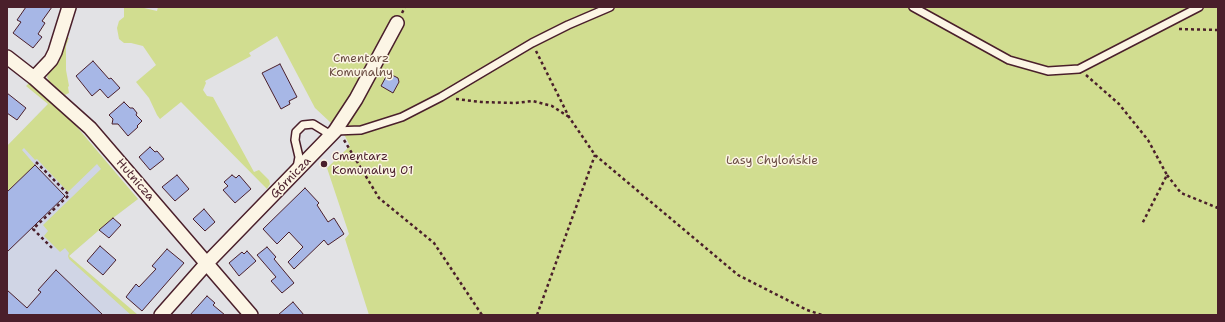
<!DOCTYPE html>
<html>
<head>
<meta charset="utf-8">
<style>
  body { margin:0 }
  #map { position:relative; width:1225px; height:322px; overflow:hidden; background:#e2e2e5; font-family:"Shantell Sans",sans-serif }
  canvas { display:block }
  .frame { position:absolute; inset:0; border:8px solid #4a1f2b; pointer-events:none }
</style>
</head>
<body>
<div id="map">
<canvas width="1225" height="322"></canvas>
<div class="frame"></div>
</div>
<script>
const g = document.querySelector('canvas').getContext('2d');
g.lineJoin = 'round';
function fillPath(path, color) { g.fillStyle = color; g.fill(path, 'evenodd'); }
const toPath = rows => new Path2D(rows.map(r => 'M' + r).join(''));
function stroke(path, color, width, dash) { g.strokeStyle = color; g.lineWidth = width; g.lineCap = dash ? 'butt' : 'round'; g.setLineDash(dash || []); g.stroke(path); }
function label(font, color, halo, rows, align = 'center') {
  g.font = font + ' "Shantell Sans",sans-serif'; g.lineWidth = 3; g.setLineDash([]); g.textBaseline = 'middle'; g.strokeStyle = halo; g.fillStyle = color; for (const [text, x, y, turn = 0] of rows) {
    g.save(); g.translate(x, y); g.rotate((+turn || 0) * Math.PI / 180); g.textAlign = isNaN(turn) ? turn : align; if (halo) g.strokeText(text, 0, 0); g.fillText(text, 0, 0); g.restore();
  }
}
fillPath(toPath([
  [49,103,138,199,113,218,69,256,138,315,7,315,7,146]
]), '#d0d5e5');
fillPath(toPath([
  [124,7,140,7,157,11,158,7,1218,7,1218,315,369,315,345,239,349,234,327,168,350,146,345,136,315,108,277,36,249,53,251,56,205,81,206,83,203,90,207,96,213,97,254,172,259,170,269,180,270,184,267,189,181,102,160,119,157,115,149,98,136,82,156,65,143,46,131,43,124,43,119,39,117,28,119,21,124,17],
  [67,37,69,38,66,46,66,70,69,86,68,87,69,93,65,95,49,81,47,77,50,70,59,57],
  [29,83,71,120,138,199,113,218,69,256,138,315,131,315,69,259,68,256,69,253,65,248,60,252,44,236,48,231,43,225,101,169,97,164,68,192,37,159,35,160,24,148,22,150,35,165,7,192,7,146,48,104,26,86]
]), '#d1dd90');
const building = toPath([
  [26,7,52,7,42,21,45,23,38,34,42,37,33,48,13,33,21,22,17,20,26,7],
  [93,61,109,79,111,78,120,88,108,98,100,89,92,96,76,76,93,61],
  [280,64,297,97,289,101,290,104,281,109,262,73,280,64],
  [388,73,398,78,399,82,393,93,381,86,388,73],
  [7,93,26,108,17,120,7,113,7,93],
  [124,102,130,108,133,108,137,113,136,115,142,121,137,126,138,127,128,136,118,124,112,124,113,119,109,115,124,102],
  [150,147,155,152,157,151,164,159,150,170,139,157,150,147],
  [35,165,65,196,7,252,7,192,35,165],
  [177,175,189,189,175,201,162,187,177,175],
  [232,175,236,178,239,175,251,189,235,203,223,190,228,186,224,182,232,175],
  [305,188,319,203,317,205,328,222,334,218,344,234,328,245,324,240,294,269,288,262,303,247,289,232,277,244,263,229,305,188],
  [204,209,215,222,205,231,193,219,204,209],
  [113,218,121,225,109,238,99,230,113,218],
  [100,246,116,260,103,275,87,261,100,246],
  [267,247,276,257,274,259,294,283,282,293,271,281,276,277,257,255,267,247],
  [167,249,184,263,142,311,126,297,136,284,139,287,156,269,152,266,167,249],
  [247,251,256,261,239,276,229,263,242,252,244,254,247,251],
  [56,270,103,315,7,315,7,290,27,308,41,292,38,290,56,270],
  [207,296,215,303,213,305,225,315,190,315,207,296],
  [293,302,304,315,278,315,293,302]
]);
fillPath(building, '#a7b7e6');
stroke(building, '#4a1f2b', 1);
const lane = toPath([
  [913,7,1009,60,1048,71,1079,69,1199,7],
  [335,131,361,130,402,117,441,97,532,43,568,25,610,7],
  [297,168,299,157,295,140,296,132,303,125,313,124,326,132,327,140]
]);
const street = toPath([
  [7,57,34,78,90,128,251,315],
  [34,78,51,60,55,52,69,7],
  [161,315,206,264,335,131,356,99,397,23]
]);
stroke(lane, '#4a1f2b', 10);
stroke(street, '#4a1f2b', 16);
stroke(toPath([
  [402,13,405,7],
  [1179,29,1218,30],
  [536,51,569,117,595,155,738,275,807,310,822,315],
  [1086,75,1119,104,1148,140,1167,175,1142,224],
  [456,99,481,102,515,103,533,101,552,106,569,117],
  [344,140,379,198,434,243,482,315],
  [36,162,69,195,33,229,52,248],
  [1167,175,1181,193,1218,208],
  [537,315,595,155]
]), '#4a1f2b', 2.5, [3, 3]);
stroke(lane, '#fcf5e5', 7);
stroke(street, '#fcf5e5', 13);
for (const [x, y, r, color] of [
  [324,164,4,"#4a1f2b"]
]) { const dot = new Path2D(); dot.arc(x, y, r, 0, 2 * Math.PI); g.fillStyle = color; g.fill(dot); stroke(dot, '#fcf5e5', 1.5); }
label('12px', '#6c4e44', '#fcf5e5', [
  ["Cmentarz",361,59],
  ["Komunalny",361,73],
  ["Lasy Chylońskie",772,161]
]);
label('12px', '#4a1f2b', '#fcf5e5', [
  ["Cmentarz",332,157],
  ["Komunalny 01",332,171]
], 'left');
label('12px', '#4a1f2b', '#fcf5e5', [
  ["Górnicza",291,178,-46],
  ["Hutnicza",135,180,49]
]);
</script>
</body>
</html>
